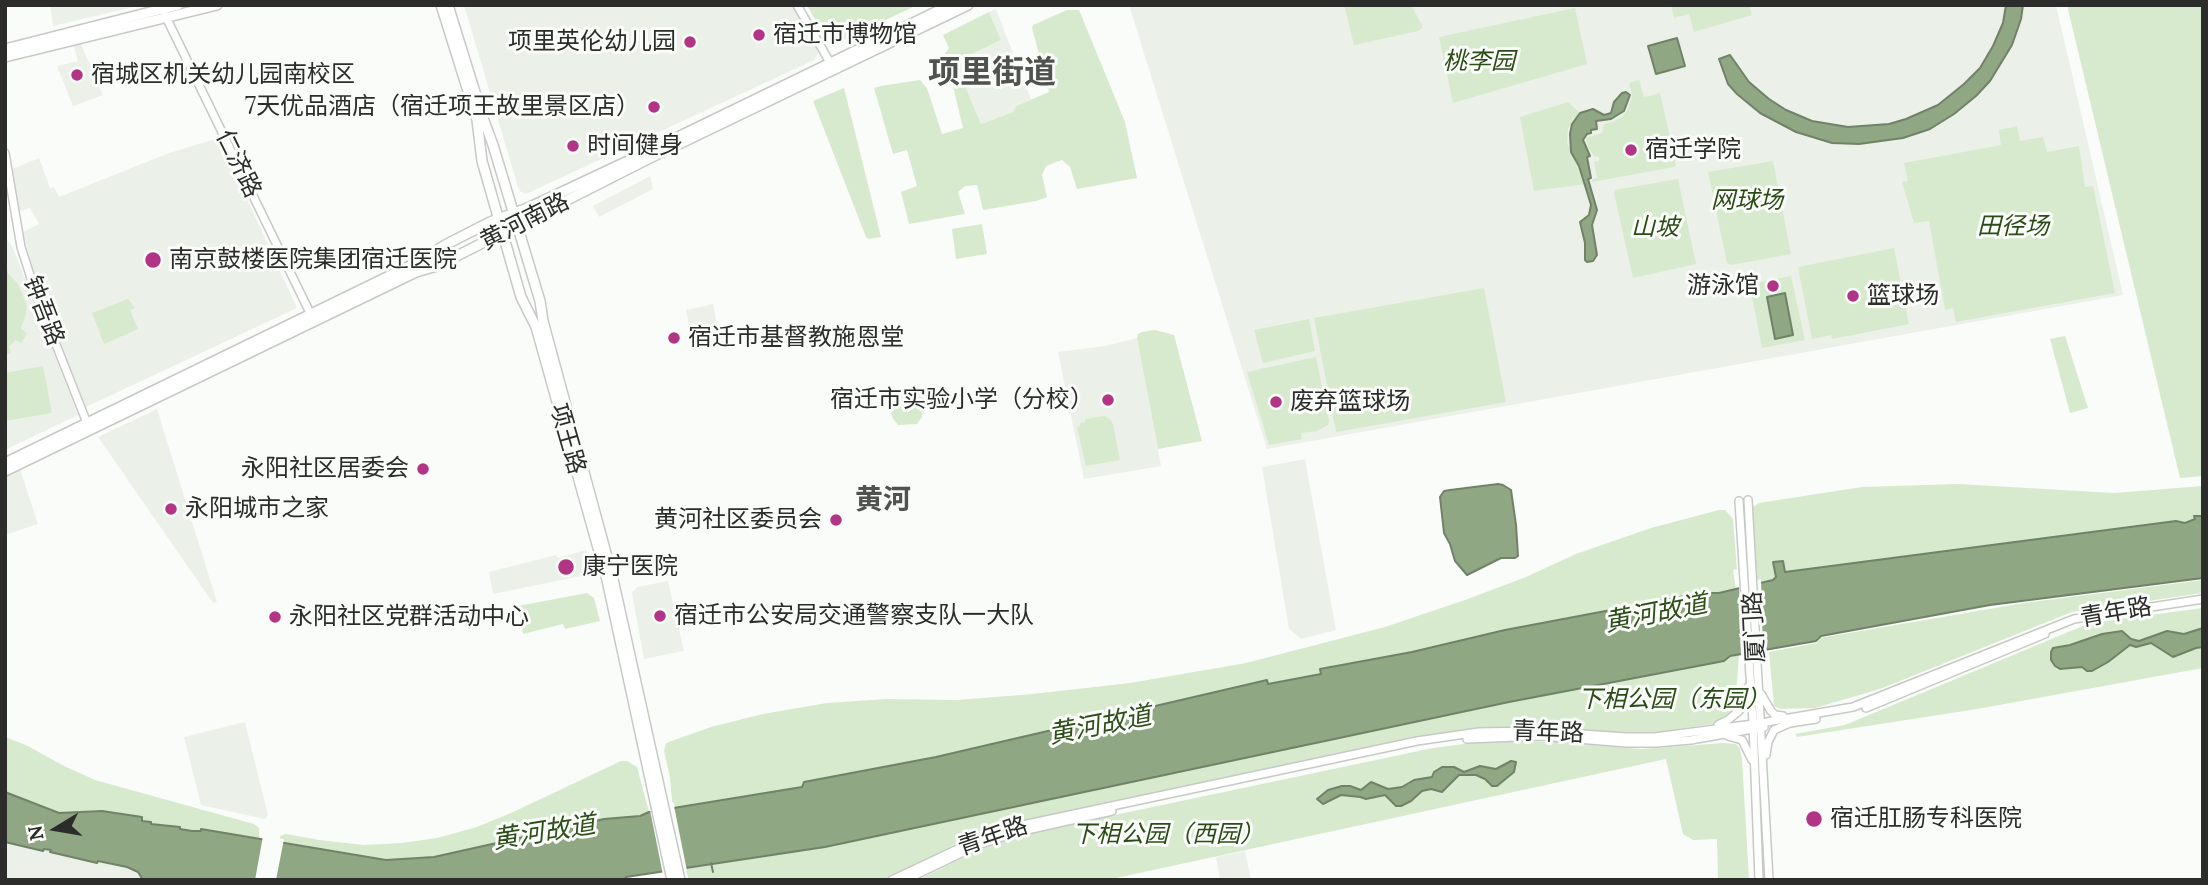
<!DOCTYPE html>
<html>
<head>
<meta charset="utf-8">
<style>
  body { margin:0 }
  #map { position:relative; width:2208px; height:885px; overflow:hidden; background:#fafcf9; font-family:Lora,serif }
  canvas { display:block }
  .frame { position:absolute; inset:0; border:7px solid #2c2d2b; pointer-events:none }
  .north { position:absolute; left:21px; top:794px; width:70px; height:70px; -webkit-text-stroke:5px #fafcf9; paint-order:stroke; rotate:259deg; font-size:19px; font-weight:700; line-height:28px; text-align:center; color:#2c2d2b }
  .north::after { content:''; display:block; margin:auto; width:24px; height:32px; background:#2c2d2b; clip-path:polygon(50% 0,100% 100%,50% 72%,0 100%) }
</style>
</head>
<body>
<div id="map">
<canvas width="2208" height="885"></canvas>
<div class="frame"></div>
<div class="north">N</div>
</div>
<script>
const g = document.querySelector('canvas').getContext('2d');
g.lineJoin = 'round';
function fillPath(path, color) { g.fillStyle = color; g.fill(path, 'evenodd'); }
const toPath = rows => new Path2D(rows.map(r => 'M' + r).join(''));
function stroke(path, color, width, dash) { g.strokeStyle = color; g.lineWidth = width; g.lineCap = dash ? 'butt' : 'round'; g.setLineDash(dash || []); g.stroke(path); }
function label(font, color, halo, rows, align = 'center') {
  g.font = font + ' Lora,"Noto Sans SC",serif'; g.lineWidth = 6; g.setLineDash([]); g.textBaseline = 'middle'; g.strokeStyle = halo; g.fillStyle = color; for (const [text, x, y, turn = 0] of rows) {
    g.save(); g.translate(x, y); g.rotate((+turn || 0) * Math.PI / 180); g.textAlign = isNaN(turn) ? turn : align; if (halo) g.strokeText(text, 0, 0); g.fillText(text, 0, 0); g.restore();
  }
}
fillPath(toPath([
  [50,5,142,5,53,26],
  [464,5,794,5,817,47,818,53,814,60,526,194,521,192,518,187],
  [1129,5,2056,5,2123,295,1267,449],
  [996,9,1031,99,1016,106,1013,112,981,124,955,62,1001,40,989,12],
  [81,44,103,95,73,106,57,66,78,61,74,46],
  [219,138,297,308,86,407,37,285,24,236,23,232,39,224,30,208,17,212,10,170,39,158,50,188,54,187,59,197,169,153],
  [650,176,653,189,599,217,593,206],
  [7,240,13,248,78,415,5,450,5,241],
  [713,304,719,334,692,339,686,310],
  [1137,338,1161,466,1084,479,1058,352,1105,346],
  [157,409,217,602,213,603,98,437],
  [1305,459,1336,630,1301,639,1289,629,1262,467],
  [20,469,38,524,5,535,5,476],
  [586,550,589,565,589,571,586,575,493,594,489,572,556,555,558,558],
  [668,581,684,651,644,659,632,593,637,587],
  [245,722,268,815,265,819,201,805,184,737],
  [5,842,43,850,44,849,51,850,51,852,96,863,98,861,127,867,138,872,143,880,5,880],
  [1245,851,1251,880,1220,880,1216,857]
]), '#ebf1e8');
fillPath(toPath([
  [807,5,917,5,833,45,828,43],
  [1344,5,1411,5,1422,25,1422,28,1418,31,1354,45],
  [1671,5,1749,5,1752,15,1694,32,1689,14,1674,18],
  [2067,5,2203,5,2203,476,2180,478],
  [1575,8,1587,64,1453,103,1439,37],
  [1067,10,1079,10,1082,17,1125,122,1137,178,1077,189,1070,167,1062,160,1046,166,1042,175,1047,197,1036,201,983,210,977,185,965,186,958,192,965,214,909,224,901,192,917,186,907,150,893,154,874,88,881,86,920,80,927,88,942,134,963,128,945,53,949,48,943,35,989,12,1001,40,955,62,981,124,1013,112,1016,106,1049,92,1032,28,1033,25],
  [1639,80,1644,97,1660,93,1676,165,1674,167,1592,182,1592,180,1597,178,1594,162,1599,161,1599,157,1594,156,1588,147,1586,138,1602,133,1604,124,1612,122,1622,117,1628,109,1632,96,1629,83],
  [844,88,881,237,868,239,866,237,813,101],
  [1568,102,1580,113,1573,119,1568,129,1567,143,1579,166,1585,184,1534,191,1520,117],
  [2017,126,2020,141,2043,137,2047,152,2079,146,2085,187,2093,186,2115,293,1956,322,1953,308,1945,310,1929,221,1914,223,1902,182,1908,181,1904,163,2001,145,1999,130],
  [1773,161,1791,254,1731,265,1727,263,1708,172],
  [1678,179,1696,264,1633,278,1614,193,1615,190],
  [982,224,987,254,956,259,952,229],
  [1894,248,1909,324,1832,339,1831,335,1812,339,1798,267],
  [5,262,8,273,18,284,27,306,26,314,21,328,27,334,21,343,16,340,9,346,11,353,5,354],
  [1791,276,1805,340,1762,348,1751,291,1760,282],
  [1484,288,1506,402,1336,432,1314,318],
  [128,299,135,308,130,310,138,329,104,344,92,313],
  [1309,319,1315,351,1263,363,1254,330],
  [1155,330,1174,335,1202,441,1158,449,1137,338,1138,334,1142,332],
  [2065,336,2088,408,2070,413,2050,339],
  [1316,357,1329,421,1328,425,1317,431,1301,433,1302,439,1269,445,1247,372],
  [43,366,52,413,5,421,5,373],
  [917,385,920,388,924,403,922,417,917,424,898,425,892,417,891,408,906,388],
  [1104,416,1110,419,1113,424,1120,460,1086,466,1077,427,1080,426,1080,423,1085,422,1085,419],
  [1958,484,2114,493,2203,486,2203,516,2195,516,2196,519,2182,523,2175,521,1784,572,1783,562,1774,562,1776,577,1770,581,1757,583,1752,513,1753,507,1759,503,1862,487],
  [1719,510,1725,510,1733,519,1737,569,1733,570,1736,589,1719,593,1701,593,1505,630,1412,652,1321,669,1321,674,1268,684,1266,680,936,757,804,782,802,787,677,809,672,801,670,777,664,751,666,743,711,727,763,714,827,703,886,699,957,700,1033,694,1130,683,1246,663,1385,627,1465,600,1526,577,1576,554,1651,528],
  [2203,580,2203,593,2072,612,1880,689,1815,708,1780,709,1774,706,1769,652,1817,643,1820,638,2024,603],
  [587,593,594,598,600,621,565,629,563,624,523,634,518,606],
  [2203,608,2203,668,1977,709,1797,737,1795,734,1845,725,2090,623],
  [1739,654,1735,709,1732,715,1719,723,1659,732,1631,733,1526,726,1462,731,1016,823,956,844,888,880,689,880,685,868,825,847,1509,702,1724,661,1730,656],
  [5,737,28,746,62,765,95,780,254,824,259,828,259,838,202,829,201,831,192,831,179,829,180,828,151,824,150,822,142,821,142,817,102,811,59,813,33,804,5,792],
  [1488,741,1559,742,1640,749,1724,743,1736,744,1740,749,1742,759,1749,880,1718,880,1717,839,1693,840,1683,834,1666,759,1107,880,918,880,978,850,1013,837,1053,828,1433,748],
  [621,761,627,761,637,767,649,812,640,816,604,819,434,857,410,860,386,860,358,857,280,842,280,836,286,834,319,840,364,845,402,843,437,838,477,827,511,813]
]), '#d7eacd');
const water = toPath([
  [2006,5,2023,5,2021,19,2012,45,1990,81,1976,96,1954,114,1930,129,1903,138,1859,144,1832,143,1796,132,1760,113,1737,94,1728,84,1719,59,1730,55,1749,82,1769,99,1786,110,1812,121,1848,127,1889,124,1906,119,1938,105,1964,84,1980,68,1993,46,2003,23,2006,5],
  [1677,38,1685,66,1656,74,1648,46,1677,38],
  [1626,92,1630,95,1624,111,1611,119,1596,121,1597,129,1591,130,1591,133,1587,134,1583,140,1590,156,1587,157,1591,178,1588,179,1597,210,1592,225,1597,255,1593,261,1587,262,1585,260,1585,243,1580,222,1589,215,1591,205,1579,166,1571,152,1570,134,1572,124,1580,113,1593,109,1604,115,1611,113,1614,102,1622,93,1626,92],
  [1785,293,1793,335,1775,339,1767,297,1785,293],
  [1498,484,1503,485,1511,490,1516,525,1518,556,1515,558,1501,558,1467,575,1455,561,1450,544,1444,533,1440,497,1444,491,1450,490,1498,484],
  [2194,516,2203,516,2203,578,1990,605,1821,636,1816,641,1730,656,1724,661,1509,702,825,847,626,877,624,880,143,880,138,872,127,867,98,861,97,863,50,852,51,850,44,849,43,851,5,842,5,792,59,813,102,811,142,817,142,821,151,822,151,824,180,827,180,829,192,831,201,831,201,829,386,860,434,857,604,819,640,816,649,812,802,787,804,782,936,757,1267,680,1268,684,1321,674,1320,669,1412,652,1505,630,1701,593,1719,593,1773,580,1776,577,1773,562,1783,561,1785,572,2176,521,2185,523,2195,519,2194,516],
  [2203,628,2203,647,2196,648,2173,657,2151,643,2136,647,2130,645,2108,662,2092,671,2087,671,2082,667,2060,669,2055,666,2051,660,2051,652,2053,648,2070,645,2102,634,2122,631,2131,639,2139,641,2167,631,2184,634,2203,628],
  [1511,761,1516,762,1514,772,1497,786,1492,786,1485,779,1476,775,1459,775,1442,792,1431,789,1422,791,1411,801,1401,806,1396,806,1385,795,1366,799,1360,797,1341,795,1323,804,1317,799,1328,790,1342,786,1350,786,1361,790,1371,782,1388,789,1402,787,1414,780,1432,777,1434,772,1442,767,1454,767,1464,772,1480,766,1496,769,1511,761]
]);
fillPath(water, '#8fa783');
stroke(water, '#718269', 2);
fillPath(toPath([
  [1761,579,1763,654,1741,657,1739,585],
  [674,806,687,871,663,875,650,810],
  [263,836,284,839,276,880,255,880]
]), '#fafcf9');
stroke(toPath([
  [711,863,713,872]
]), '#718269', 2);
const minor = toPath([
  [797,5,832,66],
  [165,15,313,319],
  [5,153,21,247,36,294,87,423],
  [1748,500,1769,880],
  [1739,501,1753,723,1759,880],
  [1761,694,1771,711,1775,715,1783,716],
  [1866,708,2045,634],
  [1718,725,1728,720,1739,711,1748,687],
  [1728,736,1742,740,1752,760],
  [1467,739,1541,736,1626,743,1656,743,1691,740,1764,727],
  [1766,755,1768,742,1774,730,1790,723,1816,719],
  [892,880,977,840,1018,826,1417,741,1479,732,1538,731,1626,737,1655,737,1761,723,1853,707,2074,619,2203,599],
  [905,880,980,844,1018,832,1112,811]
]);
const major = toPath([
  [441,5,477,120,482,161,521,297,536,327,607,580,672,880],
  [448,5,483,118,493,145,540,301,543,321,613,579,680,880],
  [5,49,178,5],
  [5,57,217,5],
  [5,463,416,263,445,245,490,222,530,207,647,152,950,5],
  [5,471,416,272,437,266,650,158,968,5]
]);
stroke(minor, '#c7c9c6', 10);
stroke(major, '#c7c9c6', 12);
stroke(minor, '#fff', 7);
stroke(major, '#fff', 9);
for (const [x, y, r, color] of [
  [759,35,7,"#b13485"],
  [690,42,7,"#b13485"],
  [77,75,7,"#b13485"],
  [654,107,7,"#b13485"],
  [573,146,7,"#b13485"],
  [1631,150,7,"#b13485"],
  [153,260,9,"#b13485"],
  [1773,286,7,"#b13485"],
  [1853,296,7,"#b13485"],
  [674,338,7,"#b13485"],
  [1108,400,7,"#b13485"],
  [1276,402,7,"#b13485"],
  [423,469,7,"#b13485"],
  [171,509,7,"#b13485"],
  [836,520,7,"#b13485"],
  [566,567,9,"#b13485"],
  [660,616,7,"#b13485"],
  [275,617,7,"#b13485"],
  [1814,819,9,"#b13485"]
]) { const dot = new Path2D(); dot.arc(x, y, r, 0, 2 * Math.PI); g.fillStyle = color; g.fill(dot); stroke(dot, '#fafcf9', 2.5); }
label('24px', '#2c2d2b', '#fafcf9', [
  ["宿迁市博物馆",773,35],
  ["项里英伦幼儿园",676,42,"right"],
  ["宿城区机关幼儿园南校区",91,75],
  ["7天优品酒店（宿迁项王故里景区店）",640,107,"right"],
  ["时间健身",587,146],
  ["宿迁学院",1645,150],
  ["南京鼓楼医院集团宿迁医院",169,260],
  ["游泳馆",1759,286,"right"],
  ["篮球场",1867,296],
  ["宿迁市基督教施恩堂",688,338],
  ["宿迁市实验小学（分校）",1094,400,"right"],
  ["废弃篮球场",1290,402],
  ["永阳社区居委会",409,469,"right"],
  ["永阳城市之家",185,509],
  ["黄河社区委员会",822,520,"right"],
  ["康宁医院",582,567],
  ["宿迁市公安局交通警察支队一大队",674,616],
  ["永阳社区党群活动中心",289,617],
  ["宿迁肛肠专科医院",1830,819]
], 'left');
label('italic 24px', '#2b4b16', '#fafcf9', [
  ["桃李园",1479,62],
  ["网球场",1747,201],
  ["田径场",2013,227],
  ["山坡",1655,228],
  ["下相公园（东园）",1674,700],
  ["下相公园（西园）",1168,835]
]);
label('24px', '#2c2d2b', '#fafcf9', [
  ["仁济路",238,164,64],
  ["黄河南路",525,222,-27],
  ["钟吾路",43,311,69],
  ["项王路",567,439,74],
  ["青年路",2116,613,-10],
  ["厦门路",1755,627,-93],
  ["青年路",1548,733,2],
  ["青年路",993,837,-19]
]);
label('italic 26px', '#2e4f1a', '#fafcf9', [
  ["黄河故道",1656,614,-11],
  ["黄河故道",1100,726,-11],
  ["黄河故道",544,833,-9]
]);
label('bold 28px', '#515250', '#fafcf9', [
  ["黄河",883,501]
]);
label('bold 32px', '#515250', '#fafcf9', [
  ["项里街道",992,74]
]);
</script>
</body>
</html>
